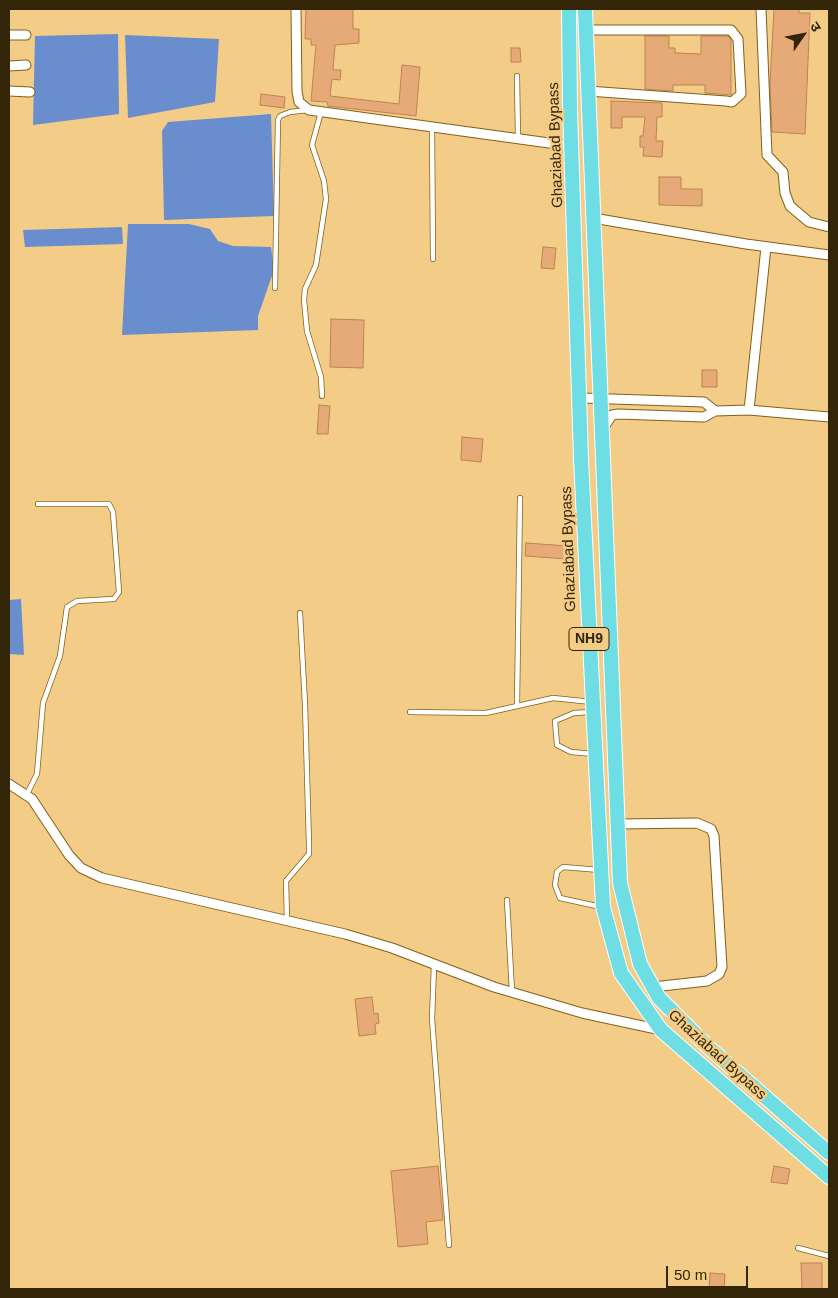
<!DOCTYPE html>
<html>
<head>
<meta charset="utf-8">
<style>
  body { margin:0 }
  #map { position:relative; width:838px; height:1298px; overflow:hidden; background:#f3cc88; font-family:Helvetica,"Noto Sans Devanagari",sans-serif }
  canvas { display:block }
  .frame { position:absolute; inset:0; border:10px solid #332507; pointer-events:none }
  .north { position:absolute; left:778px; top:10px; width:50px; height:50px; -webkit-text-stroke:4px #f3cc88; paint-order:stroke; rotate:57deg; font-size:14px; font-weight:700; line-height:20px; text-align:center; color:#332507 }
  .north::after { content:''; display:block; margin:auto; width:18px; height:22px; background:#332507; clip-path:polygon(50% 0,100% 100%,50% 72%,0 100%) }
  .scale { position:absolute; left:666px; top:1266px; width:82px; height:22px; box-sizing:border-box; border:2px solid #332507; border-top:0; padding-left:6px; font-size:15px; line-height:18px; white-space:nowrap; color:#332507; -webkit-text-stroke:4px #f3cc88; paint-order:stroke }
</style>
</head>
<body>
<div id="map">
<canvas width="838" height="1298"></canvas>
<div class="frame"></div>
<div class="north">उ</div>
<div class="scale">50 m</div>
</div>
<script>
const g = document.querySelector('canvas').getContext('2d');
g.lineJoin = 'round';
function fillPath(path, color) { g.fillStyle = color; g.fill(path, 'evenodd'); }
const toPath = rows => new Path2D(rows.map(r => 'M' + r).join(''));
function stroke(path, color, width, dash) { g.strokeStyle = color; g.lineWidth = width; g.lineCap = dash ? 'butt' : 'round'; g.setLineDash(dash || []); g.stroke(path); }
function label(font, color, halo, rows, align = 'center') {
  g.font = font + ' Helvetica,sans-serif'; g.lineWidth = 5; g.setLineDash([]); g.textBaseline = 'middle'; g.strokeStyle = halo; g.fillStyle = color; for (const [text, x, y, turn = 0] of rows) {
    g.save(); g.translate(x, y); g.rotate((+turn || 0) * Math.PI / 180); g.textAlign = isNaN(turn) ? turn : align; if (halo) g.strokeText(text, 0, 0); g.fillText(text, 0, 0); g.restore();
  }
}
fillPath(toPath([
  [118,34,119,114,33,125,35,36],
  [125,35,219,39,215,102,128,118],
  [271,114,274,216,164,220,162,131,168,122],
  [128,224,189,224,210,229,218,241,233,246,271,247,274,270,258,316,258,330,122,335],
  [122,227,123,244,25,247,23,230],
  [21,599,24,655,9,654,9,600]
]), '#6a8ecd');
const building = toPath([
  [306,9,353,9,353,29,359,29,359,43,335,45,333,70,341,70,340,80,332,79,330,96,399,104,402,65,420,67,416,116,328,106,327,102,311,101,316,45,311,45,311,39,305,39,306,9],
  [774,9,799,9,799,13,810,13,805,134,772,132,770,84,774,9],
  [645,36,669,36,669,48,675,48,675,53,701,54,701,36,728,36,731,40,731,95,705,93,705,85,673,85,673,91,645,89,645,36],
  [511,48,520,48,521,62,511,62,511,48],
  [261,94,285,97,284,108,260,105,261,94],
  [611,101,662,103,662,117,657,117,656,141,663,141,662,157,643,156,644,147,640,147,640,136,643,136,645,117,622,117,622,128,611,128,611,101],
  [659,177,681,177,681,189,702,189,702,206,659,205,659,177],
  [543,247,556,248,554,269,541,268,543,247],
  [331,319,364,320,363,368,330,367,331,319],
  [702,370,717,370,717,387,702,387,702,370],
  [319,405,330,406,328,434,317,434,319,405],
  [462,437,483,439,481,462,461,460,462,437],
  [526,543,568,546,567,559,525,556,526,543],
  [372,997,374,1014,378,1013,379,1023,375,1024,376,1034,359,1036,355,999,372,997],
  [438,1166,443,1220,426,1222,428,1244,398,1247,391,1171,438,1166],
  [774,1166,790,1169,787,1184,771,1182,774,1166],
  [801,1263,822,1263,822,1289,802,1289,801,1263],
  [710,1273,725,1274,724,1289,709,1289,710,1273]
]);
fillPath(building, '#e6aa78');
stroke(building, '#bc8351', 1);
const service = toPath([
  [517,76,518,139],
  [321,112,312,145,324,181,326,199,316,265,305,289,304,300,307,331,321,377,322,396],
  [432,127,433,259],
  [275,288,278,120,280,116,290,112,308,110],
  [517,705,520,498],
  [410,712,486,713,553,698,592,702],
  [591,712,574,713,555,721,557,745,571,752,594,754],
  [27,794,37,774,43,703,60,656,67,607,77,601,114,599,119,592,113,512,109,504,38,504],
  [600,870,563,867,557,872,555,885,560,898,601,907],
  [507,900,512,992],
  [287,920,286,881,309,854,309,845,305,704,300,613],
  [434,965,432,1019,449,1245],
  [798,1248,829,1256]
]);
const minor = toPath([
  [296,9,297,91,299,102,309,110,571,146],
  [761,9,767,155,783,172,785,193,790,206,809,222,829,227],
  [585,30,731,30,738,39,741,94,732,102,726,101,588,91],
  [9,35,26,35],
  [9,66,26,65],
  [9,91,30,92],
  [593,218,746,244,829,255],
  [581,398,704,402,715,411],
  [749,410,766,247],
  [602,430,612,415,618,414,704,417,715,411,749,410,829,417],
  [9,784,32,799,69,855,81,868,102,878,345,934,392,948,494,987,582,1013,661,1030],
  [618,824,697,823,711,829,714,836,722,967,719,974,707,981,653,987]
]);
const trunk = toPath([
  [569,9,570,108,581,459,603,907,621,973,661,1030,829,1177],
  [585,9,620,883,640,964,659,998,707,1046,829,1153]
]);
stroke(service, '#836017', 6);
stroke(minor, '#836017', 11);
stroke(trunk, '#fff', 16);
stroke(service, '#fff', 4.5);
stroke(minor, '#fff', 9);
stroke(trunk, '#6edee4', 14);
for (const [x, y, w] of [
  [589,639,40]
]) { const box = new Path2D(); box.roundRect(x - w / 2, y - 11.5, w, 23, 4); g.fillStyle = '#f3cc88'; g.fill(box); stroke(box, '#332507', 1); }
label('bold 14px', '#332507', null, [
  ["NH9",589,639]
]);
label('15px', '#332507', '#f3cc88', [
  ["Ghaziabad Bypass",556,145,-92],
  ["Ghaziabad Bypass",569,549,-92],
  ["Ghaziabad Bypass",717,1055,42]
]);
</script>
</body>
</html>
